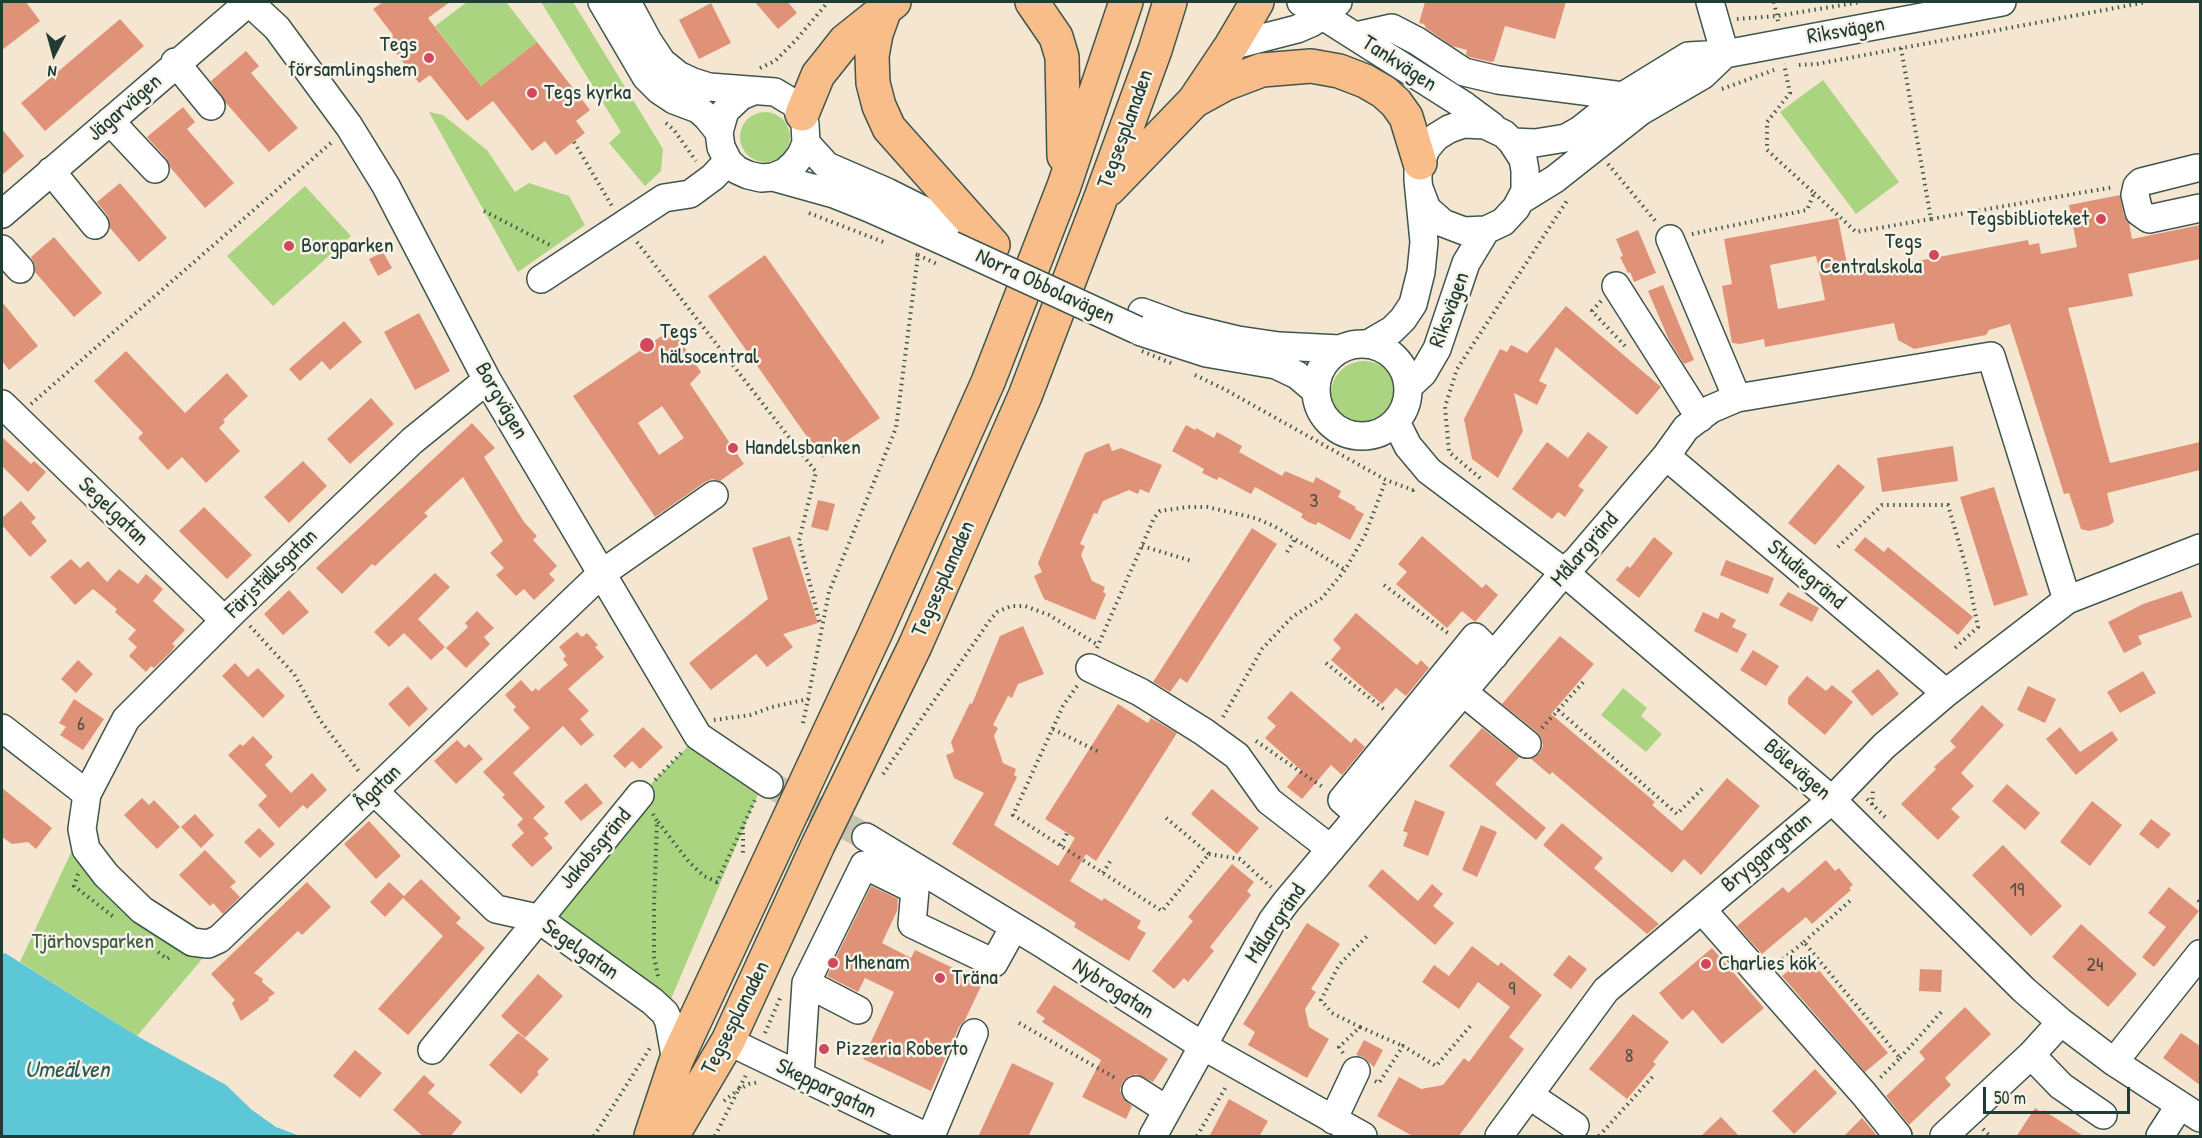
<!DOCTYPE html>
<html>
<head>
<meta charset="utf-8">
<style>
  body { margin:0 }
  #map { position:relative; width:2202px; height:1138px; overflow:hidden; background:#f5e6d1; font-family:"Patrick Hand",sans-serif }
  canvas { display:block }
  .frame { position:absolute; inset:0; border:3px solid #1f3d34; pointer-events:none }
  .north { position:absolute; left:24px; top:24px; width:60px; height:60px; -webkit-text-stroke:4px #f7f3e8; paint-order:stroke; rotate:186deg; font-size:16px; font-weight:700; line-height:24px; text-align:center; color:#1f3d34 }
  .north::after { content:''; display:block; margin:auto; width:21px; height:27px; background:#1f3d34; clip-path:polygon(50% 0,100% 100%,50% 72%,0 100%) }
  .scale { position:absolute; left:1983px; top:1087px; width:147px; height:27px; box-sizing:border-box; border:3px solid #1f3d34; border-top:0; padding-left:8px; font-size:18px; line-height:21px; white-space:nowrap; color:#1f3d34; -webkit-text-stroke:4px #f7f3e8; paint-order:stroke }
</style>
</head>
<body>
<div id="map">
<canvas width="2202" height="1138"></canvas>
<div class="frame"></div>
<div class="north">N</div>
<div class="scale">50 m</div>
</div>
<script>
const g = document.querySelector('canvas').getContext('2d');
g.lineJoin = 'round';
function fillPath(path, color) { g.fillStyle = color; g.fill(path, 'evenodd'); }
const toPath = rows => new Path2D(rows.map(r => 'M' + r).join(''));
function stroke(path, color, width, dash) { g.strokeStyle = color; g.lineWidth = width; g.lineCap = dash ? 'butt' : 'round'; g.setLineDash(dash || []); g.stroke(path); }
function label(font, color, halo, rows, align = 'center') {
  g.font = font + ' "Patrick Hand",sans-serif'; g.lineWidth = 5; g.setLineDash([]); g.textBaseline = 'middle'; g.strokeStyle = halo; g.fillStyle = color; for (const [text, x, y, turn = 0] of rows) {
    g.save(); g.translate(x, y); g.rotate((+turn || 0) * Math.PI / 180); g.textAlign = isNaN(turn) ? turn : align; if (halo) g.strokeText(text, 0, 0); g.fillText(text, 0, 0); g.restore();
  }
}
fillPath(toPath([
  [467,2,506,2,537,42,481,86,435,26],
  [541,2,573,2,663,149,661,171,645,186,609,143,621,132],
  [1823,80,1899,182,1856,214,1780,112],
  '740 137a25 25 0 1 1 50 0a25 25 0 1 1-50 0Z',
  [429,112,443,115,487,150,515,192,529,183,569,196,585,225,518,272],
  [305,186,351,236,273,306,227,256],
  '1331 394a33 33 0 1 1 66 0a33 33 0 1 1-66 0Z',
  [1623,688,1647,708,1641,716,1662,734,1646,752,1601,715],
  [698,736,759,792,665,1013,537,918,640,795],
  [82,829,142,910,219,939,137,1036,20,962]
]), '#aad480');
fillPath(toPath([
  [5,953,137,1036,226,1085,252,1110,276,1127,300,1136,2,1136,2,954]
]), '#5cc7d7');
fillPath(toPath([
  [2,2,26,2,40,21,2,50],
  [383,2,450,2,428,18,481,86,537,42,590,110,576,121,585,133,556,155,545,141,532,151,493,101,467,121,430,75,419,83,387,41,393,35,373,9],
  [755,2,788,2,797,13,778,29],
  [1425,2,1566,2,1555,39,1505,26,1494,61,1491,62,1470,57,1466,55,1467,50,1452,46,1426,28,1424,24,1419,23],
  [711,3,731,43,699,59,679,20],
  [120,19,144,46,45,131,21,103],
  [246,51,259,66,251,73,298,128,269,152,226,103,211,81],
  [183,107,195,122,187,129,234,183,205,208,170,167,166,158,147,137],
  [2,129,24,156,2,175],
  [120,183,167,238,139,262,110,228,110,222,108,216,97,202],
  [2120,195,2124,216,2129,223,2132,239,2200,225,2200,259,2128,274,2133,296,2068,308,2110,463,2200,442,2200,470,2107,493,2114,522,2108,526,2089,531,2081,529,2069,493,2064,494,2010,324,1989,330,1986,335,1914,349,1898,340,1894,323,1765,347,1764,339,1740,344,1732,343,1722,286,1732,284,1724,239,1838,218,1849,274,2028,240,2029,245,2039,243,2041,254,2077,247,2069,205],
  [1816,256,1825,300,1778,309,1770,265],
  [1638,230,1656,273,1634,282,1630,272,1628,273,1620,257,1623,256,1616,239],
  [54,237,102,293,74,317,35,272,35,265,31,257],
  [383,252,392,268,378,276,369,259],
  [765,255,880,418,822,458,708,296],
  [1663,285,1694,360,1684,364,1669,340,1648,291],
  [2,302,38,346,9,370,2,361],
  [1566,306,1661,387,1637,415,1556,347,1539,381,1547,385,1537,405,1514,393,1523,431,1498,478,1472,459,1464,419,1500,349,1507,352,1511,345,1527,353],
  [419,313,450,371,415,390,384,332],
  [344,321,362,342,330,370,322,361,300,381,289,369],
  [672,329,701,372,690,384,744,464,720,481,712,479,705,482,655,517,573,396],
  [662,406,684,438,659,455,638,423],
  [126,351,185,413,227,373,248,396,223,420,225,422,219,428,240,451,206,483,182,457,168,470,138,438,143,433,94,381],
  [371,398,394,424,350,464,327,439],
  [472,423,495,448,484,457,524,522,537,536,533,540,557,566,549,574,555,580,534,600,524,589,516,596,496,575,504,568,490,553,503,541,463,477,424,513,428,516,375,566,372,564,342,594,316,568],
  [1186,425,1195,430,1196,428,1214,438,1217,432,1242,446,1239,452,1282,476,1285,471,1313,483,1316,477,1341,491,1338,497,1356,507,1355,509,1364,514,1350,540,1318,522,1316,525,1308,522,1301,517,1303,514,1255,487,1251,494,1219,477,1217,480,1202,473,1204,469,1172,451],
  [1588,432,1608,447,1578,486,1584,490,1565,517,1558,512,1552,519,1512,489,1547,442,1568,458],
  [2,437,31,464,34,461,46,472,28,492,2,466],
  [1109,443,1112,451,1121,448,1162,465,1149,493,1140,489,1138,494,1129,490,1103,501,1097,514,1094,513,1080,544,1085,546,1081,555,1092,581,1105,587,1103,592,1106,594,1095,620,1044,599,1034,576,1042,572,1038,563,1085,453],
  [1953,446,1958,481,1882,492,1877,458],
  [303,461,327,486,289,523,264,497],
  [1838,464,1865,487,1815,545,1788,523],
  [1994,487,2028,595,1994,606,1960,497],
  [818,500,835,504,828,531,811,527],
  [21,501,36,518,31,522,47,541,30,557,2,525,2,518],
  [204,507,252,555,227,579,179,531],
  [1252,528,1277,544,1187,683,1180,678,1170,692,1153,682],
  [790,536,818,623,783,634,793,647,767,667,756,654,711,690,689,663,768,599,752,548],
  [1422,536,1482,588,1486,584,1498,595,1475,622,1462,611,1447,628,1396,584,1407,572,1398,564],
  [1654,537,1673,553,1639,598,1616,580,1627,566,1630,568],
  [1865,537,1884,552,1888,547,1973,617,1958,635,1854,550],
  [71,559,80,568,88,561,107,582,119,569,138,584,146,574,163,589,153,601,185,630,172,644,175,646,171,652,154,668,151,666,146,672,129,656,137,647,128,639,136,630,115,612,117,609,93,589,75,605,50,577],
  [1726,560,1774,578,1768,594,1720,575],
  [435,573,450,587,418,619,445,647,431,660,404,633,389,647,374,632],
  [289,590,309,612,283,635,264,614],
  [2182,591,2192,617,2138,636,2142,644,2124,653,2108,622,2143,604],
  [1788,592,1819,608,1812,622,1779,605],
  [477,611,494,628,484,637,490,644,466,668,446,648,468,627,465,623],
  [1703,612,1718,619,1721,612,1736,620,1732,627,1747,634,1737,653,1694,631],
  [1356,613,1417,665,1421,660,1429,668,1406,696,1396,688,1382,704,1331,660,1341,648,1333,640],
  [1023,626,1044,674,1018,684,1012,698,1008,696,993,725,998,728,994,736,1003,763,1016,769,1014,775,1017,777,994,825,1058,866,1075,838,1045,819,1118,704,1148,723,1151,718,1177,733,1096,861,1086,854,1070,881,1102,901,1104,898,1141,921,1137,928,1146,933,1129,961,1074,927,1076,923,952,844,984,793,954,778,946,755,954,752,951,742,970,703,972,704,1000,636],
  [577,632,582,637,587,633,598,645,595,647,604,657,568,689,589,711,580,719,594,735,581,746,563,726,513,773,545,807,533,818,549,834,544,838,553,848,532,867,511,845,524,833,517,825,523,819,502,797,505,795,483,772,530,728,513,710,516,707,505,695,521,680,532,692,536,688,538,691,568,665,563,659,566,656,559,647],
  [1560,636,1594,664,1551,714,1655,802,1652,805,1682,831,1727,778,1760,806,1701,875,1684,859,1672,873,1552,772,1550,775,1531,759,1540,753,1543,746,1541,738,1537,732,1502,704],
  [1753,650,1779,666,1766,686,1740,670],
  [78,660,93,674,76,693,61,679],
  [235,663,248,677,258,668,285,696,263,718,222,676],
  [1878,669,1899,694,1872,716,1851,691],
  [2143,671,2156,693,2120,713,2107,692],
  [1807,676,1826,691,1832,685,1853,702,1825,735,1788,704,1788,698],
  [408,686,428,709,409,727,388,704],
  [2028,686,2056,699,2045,723,2017,710],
  [1291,691,1351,743,1355,738,1365,747,1342,775,1331,765,1302,799,1287,787,1301,770,1265,738,1276,726,1267,718],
  [74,699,104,719,83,750,60,735,66,727,59,723],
  [1982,705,2004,725,1961,773,1974,786,1951,809,1960,817,1938,840,1901,804,1936,769,1934,767,1956,747,1950,741],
  [643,727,663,747,640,769,632,761,625,768,613,756],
  [2060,727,2080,752,2112,731,2118,740,2076,775,2046,739],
  [1482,728,1519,757,1495,784,1546,828,1536,840,1449,766],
  [253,736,273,757,265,765,291,793,312,773,327,790,307,809,303,805,279,828,258,805,267,796,228,755,240,744,243,746],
  [457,740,465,748,469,744,483,759,456,784,434,761],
  [586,783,603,803,581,821,564,802],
  [2007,784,2040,813,2025,830,1992,801],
  [2,788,52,828,36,849,28,842,12,844,2,837],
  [1212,789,1259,828,1237,854,1191,814],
  [142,798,149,805,154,800,180,827,157,849,124,815],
  [1415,800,1445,812,1428,856,1403,846,1408,833,1403,831],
  [2092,801,2122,825,2090,866,2060,842],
  [195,814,214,835,201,848,181,827],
  [2151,819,2171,834,2158,849,2139,834],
  [369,821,401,856,376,879,344,844],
  [1562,823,1603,858,1594,868,1659,924,1647,934,1543,845],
  [1481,825,1497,832,1477,877,1462,870],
  [259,828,275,844,260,858,244,842],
  [2003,845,2062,906,2031,936,1972,875],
  [205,850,236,882,230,887,240,897,223,914,213,903,210,906,179,875],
  [1826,860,1835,871,1839,868,1853,885,1849,888,1851,890,1812,924,1806,917,1762,954,1737,926,1783,887,1788,893],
  [1232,864,1254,882,1247,891,1251,895,1210,947,1214,951,1188,982,1184,978,1174,989,1152,971,1193,921,1188,917],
  [1382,869,1418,901,1432,884,1443,894,1433,906,1454,923,1435,945,1368,886],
  [421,879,461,918,456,923,485,948,408,1035,378,1009,443,936,403,898,385,917,370,902,389,882,404,896],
  [307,882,331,907,302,935,298,931,254,973,263,979,262,982,275,993,268,998,269,1000,241,1021,232,1003,235,1000,211,974],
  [871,886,898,899,897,911,882,943,911,958,915,950,983,982,965,1020,959,1027,931,1091,863,1059,894,992,865,978,858,992,827,976],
  [2169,887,2199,911,2154,967,2142,957,2166,927,2148,913],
  [1307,923,1340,944,1311,989,1316,992,1305,1009,1309,1027,1329,1039,1307,1078,1248,1045,1255,1032,1243,1024],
  [2081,924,2137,974,2108,1007,2052,957],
  [1472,946,1498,966,1501,962,1542,995,1509,1037,1524,1049,1458,1137,1414,1137,1377,1116,1399,1077,1421,1089,1443,1085,1464,1058,1469,1062,1510,1007,1478,982,1459,1009,1422,982,1434,965,1449,976],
  [1712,948,1764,1008,1722,1044,1693,1010,1682,1020,1659,993],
  [1569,955,1587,969,1571,989,1553,975],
  [1807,956,1888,1053,1865,1072,1782,976],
  [1920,969,1942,970,1941,992,1919,991],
  [538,974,563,996,525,1038,501,1016],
  [1054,985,1168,1059,1153,1082,1136,1074,1129,1076,1123,1081,1120,1089,1122,1097,1132,1106,1126,1119,1082,1097,1101,1060,1042,1022,1045,1018,1036,1012],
  [1965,1007,1991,1034,1945,1078,1951,1085,1909,1125,1886,1096,1925,1059,1919,1052],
  [1633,1014,1669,1042,1653,1062,1656,1064,1627,1099,1589,1069],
  [518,1033,549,1059,537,1072,539,1074,521,1094,489,1065],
  [2181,1033,2200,1046,2200,1085,2163,1058],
  [1364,1040,1383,1050,1374,1067,1363,1057,1356,1055],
  [355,1050,382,1073,360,1098,333,1076],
  [1012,1063,1054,1083,1028,1137,978,1137],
  [1815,1069,1837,1093,1794,1134,1772,1111],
  [424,1075,435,1085,428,1093,462,1122,450,1137,424,1137,393,1110],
  [1229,1099,1268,1121,1259,1137,1209,1137],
  [2035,1108,2041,1112,2043,1110,2085,1137,2016,1137],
  [1721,1117,1740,1137,1700,1137],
  [1862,1118,1878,1137,1843,1137]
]), '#e09278');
stroke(toPath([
  [769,784,866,837]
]), '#cac4b2', 27, [27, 14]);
const minor = toPath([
  [249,2,277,28,349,126,386,186,487,380,698,736,769,784],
  [602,2,646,77,659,90,674,100,698,109,707,117,719,132],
  [627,2,648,41,662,62,678,75,693,82,709,87,775,92,795,104,805,124,806,143,801,155,794,164,785,172,773,177,761,178,748,175,737,170,728,161,721,147,719,132,725,111,741,96,751,92],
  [1301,2,1465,106,1492,126],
  [1710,2,1725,54],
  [1356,36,1392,28,1417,41,1464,72,1498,80,1623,96],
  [1231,46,1297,29,1311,23,1322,16,1338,2],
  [175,62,211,106],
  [110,121,155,169],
  [1512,142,1535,143,1566,138,1580,130,1623,96,1688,56,1725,54,2002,2],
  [806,143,827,166,887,192,987,242],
  [2197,168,2141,182,2137,186,2135,195,2139,212,2149,219,2200,208],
  [51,171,95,225],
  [773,177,834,194,869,208,952,245],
  [1521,200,1555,179,1641,111,1703,75,1725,54],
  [2,214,249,2],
  [1670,239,1737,398],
  [2,249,20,269],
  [541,279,664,198,690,194,713,177,728,161],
  [1616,286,1700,418],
  [1142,312,1180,326,1238,340,1279,346,1340,349],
  [1141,332,1206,353,1276,365,1297,375,1316,391],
  '1316 390a46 46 0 1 1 92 0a46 46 0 1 1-92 0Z',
  [1368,344,1392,330,1403,319,1413,304,1421,272,1424,242,1418,180,1418,171,1426,149,1436,137,1449,129,1463,124,1485,125,1504,134,1512,142,1523,159,1525,170,1525,191,1516,208,1503,222,1486,230,1464,231,1443,223,1427,209,1419,188],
  [487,380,412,441,235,610,126,719,87,794,82,829,86,849,106,875,142,910,192,942,208,944,219,939,601,574,714,495],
  [1409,386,1423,373,1437,349,1466,263,1486,230],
  [2,404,224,620],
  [1396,422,1408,446,1429,471,1564,572,1832,800,2024,990,2061,1022,2114,1062,2200,1118],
  [1666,456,1946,693],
  [1090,668,1140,692,1204,732,1237,756,1269,801,1331,849],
  [1463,692,1527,744],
  [2,728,87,794],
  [374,791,496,909,537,918,652,1001,665,1013,669,1022,676,1061],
  [1359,815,1342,800,1475,637,1494,656],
  [866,837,1041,943,1203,1046,1363,1136],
  [1711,920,1864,1094,1898,1136],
  [858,1010,806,983,864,865,915,890,912,924,994,963,1014,927],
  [728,1041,925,1136],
  [432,1050,640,795],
  [2031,1055,2061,1086,2103,1115],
  [2114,1062,2200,954],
  [800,1076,806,983],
  [1136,1090,1167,1110],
  [1529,1095,1575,1126],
  [1333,1120,1356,1071],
  [931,1136,974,1033],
  [1153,1136,1272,921,1286,902,1564,572,1577,560,1666,456,1686,428,1711,409,1737,398,1991,356,2067,600],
  [1499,1136,1606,990,1832,800,1884,746,1946,693,2067,600,2200,548],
  [1944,1136,2031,1055,2061,1022],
  [2160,1136,2180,1105]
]);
const major = toPath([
  [894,2,885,9,876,34,872,56,873,83,879,106,889,128,993,245],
  [1032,2,1056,37,1062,57,1064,156],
  [1194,101,1225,84,1262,70,1311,66,1339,71,1365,81,1384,92,1396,103,1406,117,1420,163],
  [802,114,818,75,830,60,845,41,885,9],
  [1109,189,1194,101,1231,46,1257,2],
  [651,1136,676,1061,876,632,988,382,1064,186,1126,2],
  [672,1136,728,1041,818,845,915,646,1025,396,1100,200,1155,50,1170,2]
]);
stroke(minor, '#3f564c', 30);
stroke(major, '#3f564c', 36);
stroke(toPath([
  [1774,2,1778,21],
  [1737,19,1777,16,1861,2],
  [1901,48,1931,219,2114,187],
  [1799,65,1817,64,2147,2],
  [760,68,775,61,796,40,828,2],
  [1722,89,1774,70],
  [666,123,674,130,696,161],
  [574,142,612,206],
  [1608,164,1657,223],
  [1814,193,1856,232,1931,219],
  [484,211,552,246],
  [809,213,886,243],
  [1692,234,1807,210,1814,193,1767,150,1767,122,1790,93,1784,64],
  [637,242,816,472,799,540,820,624],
  [1601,301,1592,311,1625,346],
  [1195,375,1226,390,1386,480,1413,490,1415,487],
  [31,404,333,141],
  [1480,478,1449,452,1445,407,1457,369,1568,199],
  [1142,546,1192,561],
  [1838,547,1882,505,1948,505,1966,567,1978,627,1954,649],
  [1287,552,1295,539],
  [1384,585,1449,634],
  [250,626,294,674,320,720,360,773],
  [1097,648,1154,518,1160,511,1188,507,1207,507,1255,518,1274,526,1345,570],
  [1326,663,1386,711],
  [1077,686,1063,706,1013,815,1162,911,1209,854,1165,817],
  [1558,710,1677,814,1702,789],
  [1223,717,1262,649,1292,617,1322,598,1345,570,1365,535,1386,480],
  [714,720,750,715,772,707,808,699,829,592,896,428,918,255,915,254],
  [803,723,808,699],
  [1542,728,1586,679],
  [1053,729,1101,753],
  [1256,741,1324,788],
  [883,774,990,620,997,612,1011,606,1025,606,1049,615,1098,645],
  [655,780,683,751],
  [1867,799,1887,819],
  [1872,805,1873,789],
  [653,814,657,821,654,906,654,957,658,976],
  [658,822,689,862,704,876,717,882,755,800],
  [743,827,743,853],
  [1061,846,1068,831],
  [1209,854,1240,859,1271,887],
  [1103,873,1112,858],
  [78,874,74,886,115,918],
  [2198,900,2200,902],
  [144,941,167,959,172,956],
  [1804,942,1851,900],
  [1778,963,1804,942,1900,1058,1879,1079],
  [1019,1023,1117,1079],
  [1360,1027,1403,1046],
  [765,1033,781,996],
  [1343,1053,1339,1047,1360,1027,1332,1013,1321,1000,1339,965,1369,934],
  [1900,1058,1943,1010],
  [1375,1081,1379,1083,1403,1046,1436,1066,1472,1024],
  [724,1101,739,1089,749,1084,759,1082],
  [1983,1129,1990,1136],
  [594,1136,650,1048],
  [715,1136,747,1073],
  [1197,1136,1227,1085],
  [1599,1136,1655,1074]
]), '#3f564c', 4, [1.5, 4.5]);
stroke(minor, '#fff', 27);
stroke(major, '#f8bd89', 33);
const minorBridge = toPath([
  [952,245,1137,330]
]);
stroke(minorBridge, '#3f564c', 30, []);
stroke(toPath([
  [918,255,939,265],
  [1142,351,1173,364]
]), '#3f564c', 4, [1.5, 4.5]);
stroke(minorBridge, '#fff', 27);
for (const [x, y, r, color] of [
  [429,58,6,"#d1495b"],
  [532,93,6,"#d1495b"],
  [2101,219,6,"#d1495b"],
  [289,246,6,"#d1495b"],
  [1934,255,6,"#d1495b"],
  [647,345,8,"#d1495b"],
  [733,448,6,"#d1495b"],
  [833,963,6,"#d1495b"],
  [1706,964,6,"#d1495b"],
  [940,978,6,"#d1495b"],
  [824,1049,6,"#d1495b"]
]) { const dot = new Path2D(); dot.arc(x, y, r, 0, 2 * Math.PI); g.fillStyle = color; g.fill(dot); stroke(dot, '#f7f3e8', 2); }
label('20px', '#4f5245', null, [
  ["3",1314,502],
  ["6",81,725],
  ["19",2017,891],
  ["24",2095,966],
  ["9",1512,990],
  ["8",1629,1057]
]);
label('22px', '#1f3d34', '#f7f3e8', [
  ["Riksvägen",1846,31,-10],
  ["Tankvägen",1399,64,33],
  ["Jägarvägen",125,108,-41],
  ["Tegsesplanaden",1126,129,-70],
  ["Norra Obbolavägen",1045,287,25],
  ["Riksvägen",1450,310,-70],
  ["Borgvägen",501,401,60],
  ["Segelgatan",113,512,44],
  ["Målargränd",1585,550,-49],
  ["Färjställsgatan",272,574,-44],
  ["Studiegränd",1806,575,40],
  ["Tegsesplanaden",944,579,-66],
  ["Bölevägen",1797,770,41],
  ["Ågatan",378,788,-44],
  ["Jakobsgränd",596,849,-50],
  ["Bryggargatan",1767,853,-40],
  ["Målargränd",1276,924,-56],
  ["Segelgatan",580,950,35],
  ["Nybrogatan",1113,989,33],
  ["Tegsesplanaden",736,1018,-63],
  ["Skeppargatan",826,1089,26]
]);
label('22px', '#1f3d34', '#f7f3e8', [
  ["Tegs",417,45,"right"],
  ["församlingshem",417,70,"right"],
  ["Tegs kyrka",544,93],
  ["Tegsbiblioteket",2089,219,"right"],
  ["Tegs",1922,242,"right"],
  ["Centralskola",1922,267,"right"],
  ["Borgparken",301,246],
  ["Tegs",660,332],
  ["hälsocentral",660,357],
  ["Handelsbanken",745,448],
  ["Mhenam",845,963],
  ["Charlies kök",1718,964],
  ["Träna",952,978],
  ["Pizzeria Roberto",836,1049]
], 'left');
label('22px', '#3b5b43', '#f7f3e8', [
  ["Tjärhovsparken",93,942]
]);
label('italic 24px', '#2b5955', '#f7f3e8', [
  ["Umeälven",67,1071]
]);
</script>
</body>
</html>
